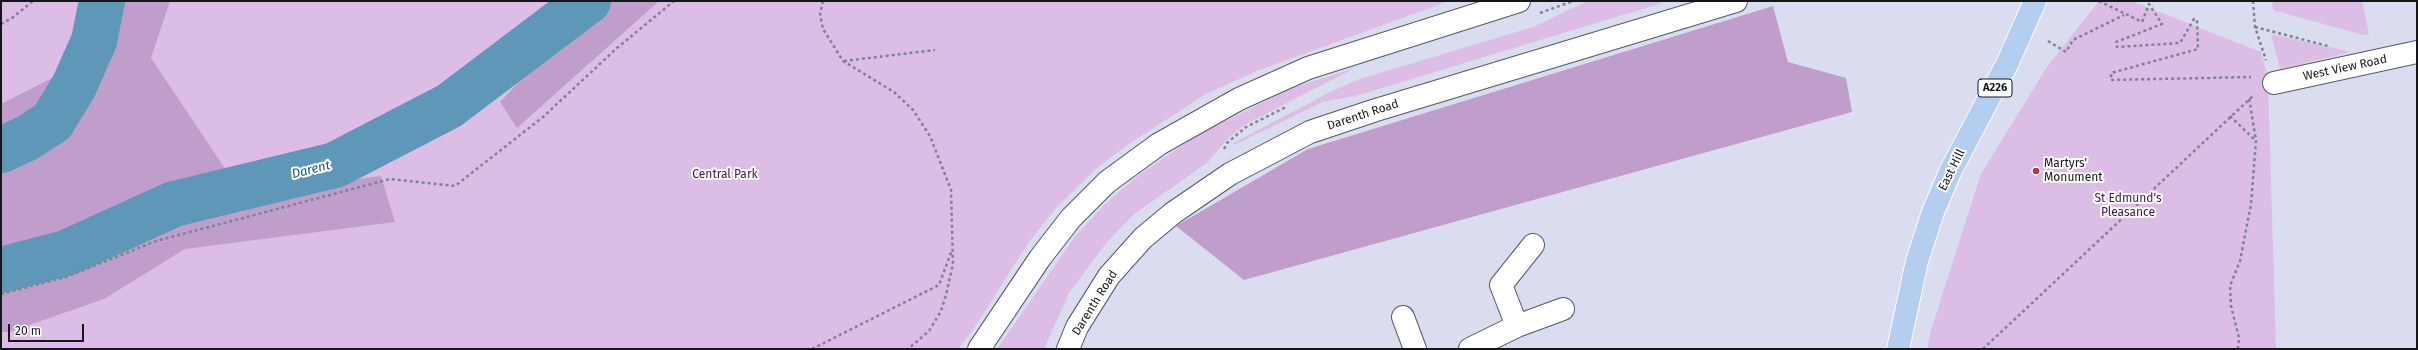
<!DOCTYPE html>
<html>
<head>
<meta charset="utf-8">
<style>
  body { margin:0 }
  #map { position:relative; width:2418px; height:350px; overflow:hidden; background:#d9ddef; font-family:"Fira Sans",sans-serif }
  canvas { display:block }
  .frame { position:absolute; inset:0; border:2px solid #15161c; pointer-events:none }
  .scale { position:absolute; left:8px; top:324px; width:76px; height:18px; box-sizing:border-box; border:2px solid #15161c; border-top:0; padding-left:5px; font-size:12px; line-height:14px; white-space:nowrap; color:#15161c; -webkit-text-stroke:3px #fff; paint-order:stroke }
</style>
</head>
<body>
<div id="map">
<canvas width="2418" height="350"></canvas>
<div class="frame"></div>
<div class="scale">20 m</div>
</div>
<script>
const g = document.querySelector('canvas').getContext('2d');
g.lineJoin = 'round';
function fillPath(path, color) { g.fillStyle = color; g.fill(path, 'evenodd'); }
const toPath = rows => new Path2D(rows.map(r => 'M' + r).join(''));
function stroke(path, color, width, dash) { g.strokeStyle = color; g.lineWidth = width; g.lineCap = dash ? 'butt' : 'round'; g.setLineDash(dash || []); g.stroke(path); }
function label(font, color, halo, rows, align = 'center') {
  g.font = font + ' "Fira Sans",sans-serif'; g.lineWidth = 4; g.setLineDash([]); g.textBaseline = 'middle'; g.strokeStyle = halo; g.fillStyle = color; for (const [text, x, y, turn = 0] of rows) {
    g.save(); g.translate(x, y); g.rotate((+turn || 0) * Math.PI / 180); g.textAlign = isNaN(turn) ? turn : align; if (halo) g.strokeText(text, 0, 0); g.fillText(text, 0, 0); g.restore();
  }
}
fillPath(toPath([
  [1,1,1449,1,1257,71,1206,94,1127,145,1097,168,1057,207,1028,243,973,330,958,349,1,349],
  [1588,1,1663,1,1659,4,1359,95,1323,102,1234,145,1234,143,1330,92,1360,79,1533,27],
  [2099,1,2131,1,2261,52,2268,79,2276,349,1927,349,1931,330,1981,174,2047,67],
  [2272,1,2362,1,2369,34,2363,35,2273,10],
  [2271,34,2351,52,2280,69],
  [1355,68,1246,124,1229,137,1208,162,1133,215,1106,243,1069,293,1044,349,997,349,1074,238,1105,204,1139,175,1199,134,1292,88]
]), '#dbbde5');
fillPath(toPath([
  [89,1,170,1,151,58,242,194,381,176,395,222,185,249,104,299,9,332,1,332,1,104,62,73],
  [608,1,659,1,517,128,500,102,561,38],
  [1773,6,1788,62,1846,78,1852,112,1244,280,1176,226,1308,149]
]), '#c09ecc');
stroke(toPath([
  [1,150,27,138,52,122,74,86,94,41,102,1],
  [1,270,66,253,174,204,335,165,449,106,588,1]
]), '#5e97b7', 46);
const minor = toPath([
  [2274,83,2417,52],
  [1403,317,1415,349],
  [1517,326,1563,309],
  [979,349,1040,258,1071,218,1107,182,1159,144,1239,99,1308,68,1519,1],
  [1068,349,1077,327,1109,276,1143,238,1173,213,1230,174,1310,132,1376,110,1736,1],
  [1470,349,1517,326,1501,285,1533,245]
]);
const major = toPath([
  [1898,349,1917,261,1933,212,1950,172,2008,62,2035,1]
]);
stroke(minor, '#535766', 24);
stroke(major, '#fff', 24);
stroke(toPath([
  [823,1,820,14,823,29,843,61,894,92,913,110,930,136,951,190,953,264,946,295,941,311,929,331,908,349],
  [2099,1,2142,22,2149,4,2162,24,2116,42,2117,47,2180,43,2194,19,2197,20,2198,49,2111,73,2111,80,2251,77],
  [2253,1,2255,27,2266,60],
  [1540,13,1573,1],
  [1,24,12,18,33,1],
  [2255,27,2328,46],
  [2048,41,2066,52,2073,40,2124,15],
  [844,61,935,50],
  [2230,116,2256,141],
  [1224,149,1227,143,1246,127,1286,107],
  [1,294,66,277,156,241,390,179,455,186,543,117,617,48,674,1],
  [812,349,939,285,952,250],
  [1983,349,2254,95],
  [2238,349,2239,338,2231,306,2230,286,2240,261,2251,204,2256,141,2249,98]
]), '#80838f', 2.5, [3, 3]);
stroke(minor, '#fff', 22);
stroke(major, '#b4ceef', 22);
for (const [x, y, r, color] of [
  [2036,171,4,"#c03043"]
]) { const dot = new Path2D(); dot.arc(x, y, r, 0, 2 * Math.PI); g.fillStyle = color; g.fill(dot); stroke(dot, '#fff', 1.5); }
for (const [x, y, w] of [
  [1995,88,34]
]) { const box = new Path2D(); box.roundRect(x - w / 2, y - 9, w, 18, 3); g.fillStyle = '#fff'; g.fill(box); stroke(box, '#15161c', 1); }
label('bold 11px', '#15161c', null, [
  ["A226",1995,88]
]);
label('12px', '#15161c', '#fff', [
  ["West View Road",2345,68,-12],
  ["Darenth Road",1363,115,-18],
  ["East Hill",1952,170,-64],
  ["Darenth Road",1095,303,-58]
]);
label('12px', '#15161c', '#fff', [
  ["Martyrs'",2044,164],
  ["Monument",2044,178]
], 'left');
label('12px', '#3f144d', '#fff', [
  ["Central Park",725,175],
  ["St Edmund's",2128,199],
  ["Pleasance",2128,213]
]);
label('italic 13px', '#105878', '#fff', [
  ["Darent",311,170,-14]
]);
</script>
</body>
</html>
